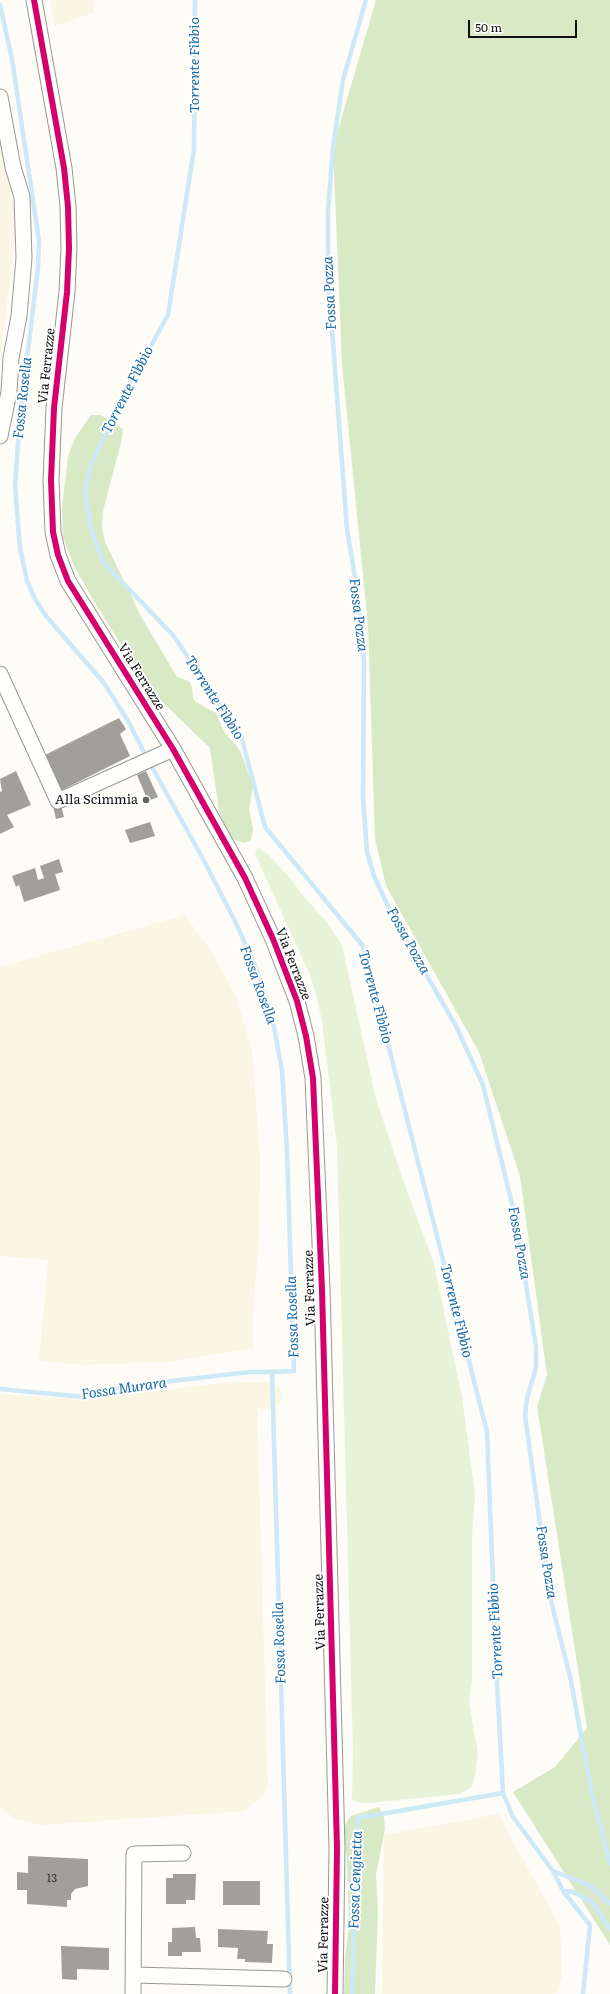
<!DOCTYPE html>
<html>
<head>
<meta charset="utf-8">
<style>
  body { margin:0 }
  #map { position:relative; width:610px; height:1994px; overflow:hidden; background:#fdfcf7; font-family:Literata,serif }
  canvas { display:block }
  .scale { position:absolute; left:468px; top:20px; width:109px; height:18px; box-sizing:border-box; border:2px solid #111; border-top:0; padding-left:5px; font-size:12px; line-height:14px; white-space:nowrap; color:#111; -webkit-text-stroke:3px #fff; paint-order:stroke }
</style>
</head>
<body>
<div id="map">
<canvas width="610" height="1994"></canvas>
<div class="scale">50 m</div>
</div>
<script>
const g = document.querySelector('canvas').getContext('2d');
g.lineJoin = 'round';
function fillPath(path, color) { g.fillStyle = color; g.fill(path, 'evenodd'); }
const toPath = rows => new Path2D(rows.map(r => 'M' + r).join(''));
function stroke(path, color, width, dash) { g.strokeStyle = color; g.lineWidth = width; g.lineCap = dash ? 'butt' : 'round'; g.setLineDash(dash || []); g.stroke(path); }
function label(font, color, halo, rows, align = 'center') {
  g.font = font + ' Literata,serif'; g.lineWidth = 4; g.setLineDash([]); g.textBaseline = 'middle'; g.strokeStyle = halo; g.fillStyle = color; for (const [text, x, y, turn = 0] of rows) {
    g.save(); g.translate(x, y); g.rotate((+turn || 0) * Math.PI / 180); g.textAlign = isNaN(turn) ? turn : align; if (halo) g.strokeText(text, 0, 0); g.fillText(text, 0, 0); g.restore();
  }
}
fillPath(toPath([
  [50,0,94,0,93,13,55,26],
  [0,139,14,208,15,239,0,361],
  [185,915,213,954,236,996,252,1051,260,1157,259,1239,253,1310,253,1348,167,1362,83,1365,39,1361,48,1260,0,1256,0,967],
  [252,1382,265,1382,279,1388,283,1396,280,1403,267,1410,257,1408,268,1787,263,1796,245,1811,42,1825,14,1819,0,1806,0,1394,74,1399,114,1396,224,1383],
  [498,1814,560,1926,562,1978,557,1994,382,1994,384,1835]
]), '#f9f7e4');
fillPath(toPath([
  [258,848,268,854,290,878,305,898,325,920,342,945,376,1099,403,1180,434,1264,462,1397,475,1495,472,1535,472,1680,469,1703,478,1753,475,1777,471,1787,460,1794,369,1803,357,1802,352,1799,353,1753,337,1146,322,1022,317,997,310,975,255,854]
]), '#e7f3d7');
fillPath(toPath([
  [376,0,610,0,610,1945,513,1792,555,1767,587,1728,537,1406,547,1375,520,1176,479,1052,386,886,375,839,368,625,342,364,333,147],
  [91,415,101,415,123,429,122,439,103,511,102,527,105,542,142,618,177,677,189,681,192,687,193,698,196,702,216,713,224,732,237,746,241,753,253,786,249,809,253,829,251,840,245,843,229,838,219,811,210,748,149,689,95,603,74,566,63,537,62,508,68,456,75,438],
  [379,1807,384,1816,385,1828,376,1875,378,1911,375,1994,344,1994,345,1959,349,1924,347,1860,344,1835,345,1825,351,1816]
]), '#d8eac5');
stroke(toPath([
  [195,0,194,149,168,315,121,400,91,464,85,492,90,525,103,562,173,635,241,735,265,827,363,946,487,1432,497,1682,503,1793,513,1817,553,1871,563,1891,590,1925,583,1994],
  [366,0,343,80,333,147,328,212,328,277,347,529,358,595,364,660,363,797,367,852,374,876,393,917,456,1026,483,1085,515,1216,536,1347,536,1368,527,1398,525,1415,550,1597,571,1681,591,1790,610,1864],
  [0,5,12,59,39,241,38,268,20,416,15,486,20,548,27,581,35,599,46,616,104,683,128,721,146,756],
  [152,767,203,859,235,921,256,968,272,1016,282,1071,287,1151,294,1371,272,1372,290,1994],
  [0,1389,84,1397,120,1387,250,1372,272,1372],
  [553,1871,591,1886,610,1904],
  [563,1891,573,1892,592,1902,610,1929],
  [352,1994,358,1818,503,1793]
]), '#cde8f7', 4.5);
fillPath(toPath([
  [119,718,126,729,120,734,130,756,60,791,43,756],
  [16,771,31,805,7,815,14,827,0,834,0,792,2,791,0,779],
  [146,771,158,797,148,801,137,775],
  [61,805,64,817,56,819,53,806],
  [150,822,155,836,130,843,125,830],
  [59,859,63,872,55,874,60,890,24,902,19,885,16,887,12,876,35,868,38,880,44,878,40,866],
  [28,1856,88,1859,88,1886,75,1889,71,1894,71,1900,67,1900,67,1907,27,1904,27,1890,17,1890,17,1872,28,1873],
  [173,1874,196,1874,195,1900,186,1900,186,1904,166,1904,166,1878,173,1878],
  [223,1881,260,1881,260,1905,223,1905],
  [195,1927,196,1938,200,1938,201,1952,182,1952,182,1956,168,1956,168,1942,172,1942,172,1928],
  [218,1929,268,1931,267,1944,273,1944,272,1963,245,1962,245,1959,237,1959,238,1948,218,1947],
  [61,1946,109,1948,109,1970,77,1969,77,1980,62,1979]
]), '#a19f9c');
const minor = toPath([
  [34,0,64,168,68,207,69,248,67,292,54,408,51,480,53,532,58,555,68,581,173,749,245,878,273,939,297,1001,306,1036,313,1078,322,1290,334,1734,337,1848,335,1994],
  [0,97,13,167,22,197,24,258,19,316,11,358,9,392,0,436],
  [0,674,58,801,173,749],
  [134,1975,284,1979],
  [133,1994,134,1854,183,1853]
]);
stroke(minor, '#979795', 17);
stroke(minor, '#fffffe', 15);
stroke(toPath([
  [34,0,64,168,68,207,69,248,67,292,54,408,51,480,53,532,58,555,68,581,173,749,245,878,273,939,297,1001,306,1036,313,1078,322,1290,334,1734,337,1848,335,1994]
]), '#d6006c', 6);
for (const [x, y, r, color] of [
  [146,800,4,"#646362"]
]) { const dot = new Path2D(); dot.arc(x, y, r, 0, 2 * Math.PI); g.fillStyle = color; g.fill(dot); stroke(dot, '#fff', 1.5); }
label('11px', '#353434', null, [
  ["13",52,1879]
]);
label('13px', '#111', '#fff', [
  ["Via Ferrazze",47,366,-84],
  ["Via Ferrazze",141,677,58],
  ["Via Ferrazze",293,964,69],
  ["Via Ferrazze",310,1288,-92],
  ["Via Ferrazze",320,1612,-92],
  ["Via Ferrazze",324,1935,-89]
]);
label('13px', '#111', '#fff', [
  ["Alla Scimmia",138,800]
], 'right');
label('italic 14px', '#1768a6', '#fff', [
  ["Torrente Fibbio",195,65,-90],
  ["Fossa Pozza",330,293,-93],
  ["Torrente Fibbio",128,390,-63],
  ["Fossa Rosella",23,398,-84],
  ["Fossa Pozza",358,615,83],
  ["Torrente Fibbio",214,698,57],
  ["Fossa Pozza",408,941,61],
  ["Fossa Rosella",258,985,70],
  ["Torrente Fibbio",375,997,75],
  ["Fossa Pozza",519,1243,80],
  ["Torrente Fibbio",456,1311,76],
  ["Fossa Rosella",293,1317,-92],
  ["Fossa Murara",124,1389,-8],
  ["Fossa Pozza",546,1562,81],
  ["Torrente Fibbio",496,1631,-93],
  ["Fossa Rosella",280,1643,-92],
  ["Fossa Cengietta",356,1880,-88]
]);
</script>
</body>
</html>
